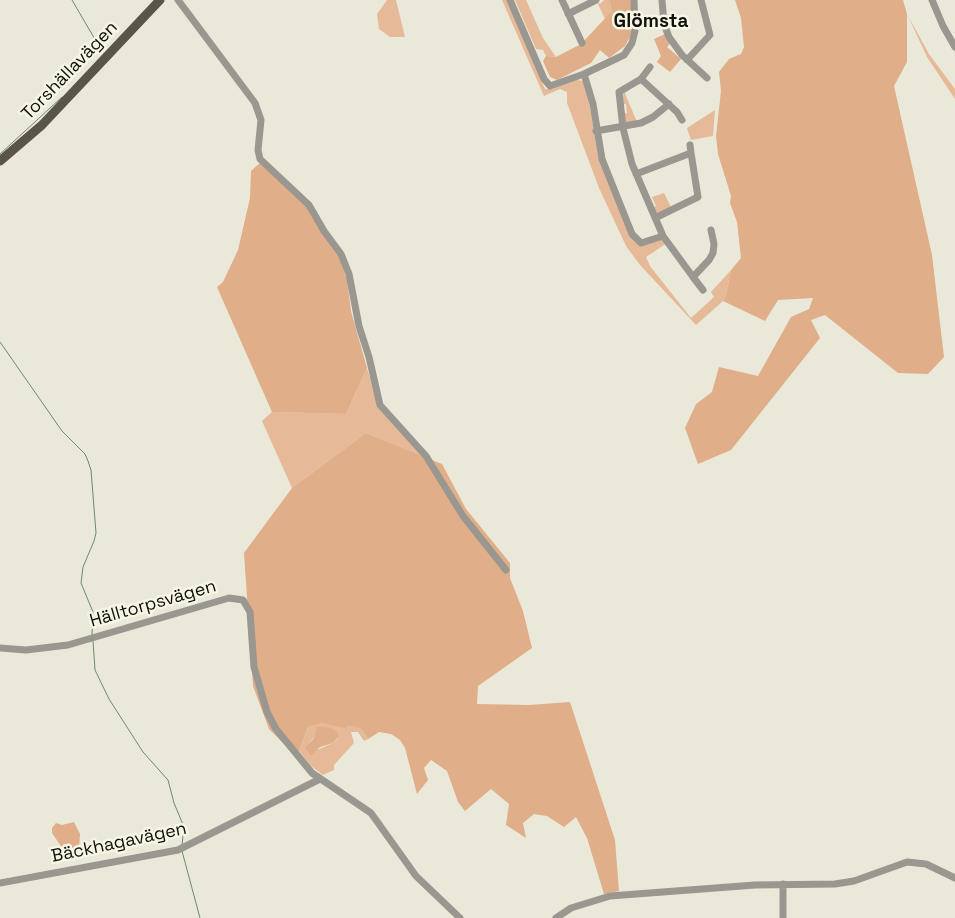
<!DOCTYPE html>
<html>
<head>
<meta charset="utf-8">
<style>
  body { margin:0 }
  canvas { display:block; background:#eae8d8 }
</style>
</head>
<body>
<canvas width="955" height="918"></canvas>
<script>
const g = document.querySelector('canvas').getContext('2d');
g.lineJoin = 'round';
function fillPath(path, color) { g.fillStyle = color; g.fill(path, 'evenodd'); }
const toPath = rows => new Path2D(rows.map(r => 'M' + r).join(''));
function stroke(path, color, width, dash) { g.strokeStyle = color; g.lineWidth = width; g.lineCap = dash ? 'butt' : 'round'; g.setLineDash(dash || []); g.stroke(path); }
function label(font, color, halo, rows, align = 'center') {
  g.font = font + ' "Space Grotesk",sans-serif'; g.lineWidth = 5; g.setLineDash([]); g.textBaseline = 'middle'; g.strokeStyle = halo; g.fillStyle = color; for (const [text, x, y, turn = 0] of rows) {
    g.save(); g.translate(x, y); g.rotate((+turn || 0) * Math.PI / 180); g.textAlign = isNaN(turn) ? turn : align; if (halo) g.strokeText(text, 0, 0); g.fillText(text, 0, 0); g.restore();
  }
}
fillPath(toPath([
  [387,0,396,0,405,37,390,37,379,29,377,14],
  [502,0,507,0,545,89,552,89,577,80,583,81,588,96,598,155,634,240,660,239,667,243,646,257,650,266,691,318,714,297,711,292,731,270,726,295,723,301,696,325,640,265,626,246,599,188,567,103,567,92,560,89,544,96],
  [515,0,526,0,543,38,556,57,546,56,543,50,536,49],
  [604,0,609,0,612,11,605,19,597,2,600,4],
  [907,14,929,54,955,89,955,99,927,57],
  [624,91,637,122,631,124,625,122,623,114,627,113,626,104,622,104],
  [715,110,713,136,691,140,687,128],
  [664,193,671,207,657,213,653,208,656,206,652,197],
  [367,368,380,410,424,457,366,433,292,488,262,421,272,412,346,414],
  [322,723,345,727,349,724,361,729,368,739,364,741,358,732,351,732,354,743,334,765,334,770,323,775,311,766,299,751,308,727],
  [322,728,338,738,333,743,317,750,309,743]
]), '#e6ba99');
fillPath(toPath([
  [609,0,631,0,633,31,625,46,609,58,600,50,591,63,557,80,550,77,543,61,546,56,556,57,581,44,612,11],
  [735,0,903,0,907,14,907,62,894,86,932,255,944,357,928,374,898,373,825,315,811,320,820,338,731,450,698,464,685,428,696,404,712,392,719,367,758,376,791,317,809,309,813,298,778,300,765,321,723,301,726,295,731,270,741,258,737,222,730,203,731,196,718,154,716,136,721,91,719,72,729,59,741,54,744,47,741,18],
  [665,34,670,44,667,47,681,59,670,72,657,62,661,56,654,39],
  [261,162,305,204,339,256,347,280,351,311,367,368,346,414,272,412,217,287,223,282,238,250,250,198,251,171],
  [366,433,442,464,466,509,510,563,510,578,523,611,532,648,478,686,477,704,529,705,570,702,615,840,619,891,604,894,587,838,576,817,564,827,547,816,534,814,523,823,526,838,506,825,509,804,491,789,465,811,458,802,447,771,431,760,424,768,428,780,417,794,405,748,400,740,391,734,379,732,368,739,361,729,349,725,345,728,322,723,308,727,299,751,294,754,269,729,253,686,244,553,292,488],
  [317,727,331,728,336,731,339,736,333,743,320,747,311,756,305,748,314,738],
  [74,822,80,834,79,849,67,855,52,833,52,828,56,823,62,825]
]), '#e0ae88');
stroke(toPath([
  [72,0,103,53],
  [0,154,62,97],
  [0,342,62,431,85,454,88,461,91,470,96,533,94,541,83,567,81,583,93,612,92,635],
  [93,641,95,670,109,699,143,752,168,780,174,803,184,827,182,845],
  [182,851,200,918]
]), '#6b8b6c', 1);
stroke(toPath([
  [178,0,255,103,261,120,258,150,260,159,309,205,324,231,341,254,349,274,359,326,369,357,380,405,426,456,463,516,506,570],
  [510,0,544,79,550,86,584,74,624,55,632,43,635,31,634,0],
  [562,0,582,43],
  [662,0,664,24,669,37,682,55,707,78],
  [932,0,943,26,955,47],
  [568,14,596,0],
  [687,60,710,35,701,0],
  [584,74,593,104,602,159,632,234,641,243,663,236],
  [641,79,650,67],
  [682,120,677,112,641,79,619,92,623,128,632,164,663,236,693,277,709,260,713,253,714,244,711,230],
  [596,131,641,123,653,117,669,104],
  [690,145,691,153],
  [636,174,691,153,698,197,655,218],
  [693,277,703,290],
  [0,648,26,650,68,645,229,598,243,600,250,612,254,667,267,712,276,729,312,773,371,813,416,876,460,918],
  [0,883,178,850,320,779],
  [556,918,571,908,610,896,755,885,835,884,854,881,907,862,926,864,955,878],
  [783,918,783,884]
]), '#9a9690', 7);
stroke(toPath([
  [0,161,42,125,160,0]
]), '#5a5449', 9);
label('18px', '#11100b', '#f7f6e5', [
  ["Torshällavägen",70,71,-46],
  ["Hälltorpsvägen",153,604,-16],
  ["Bäckhagavägen",119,843,-12]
]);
label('bold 19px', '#11100b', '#f7f6e5', [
  ["Glömsta",651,22]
]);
</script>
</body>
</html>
